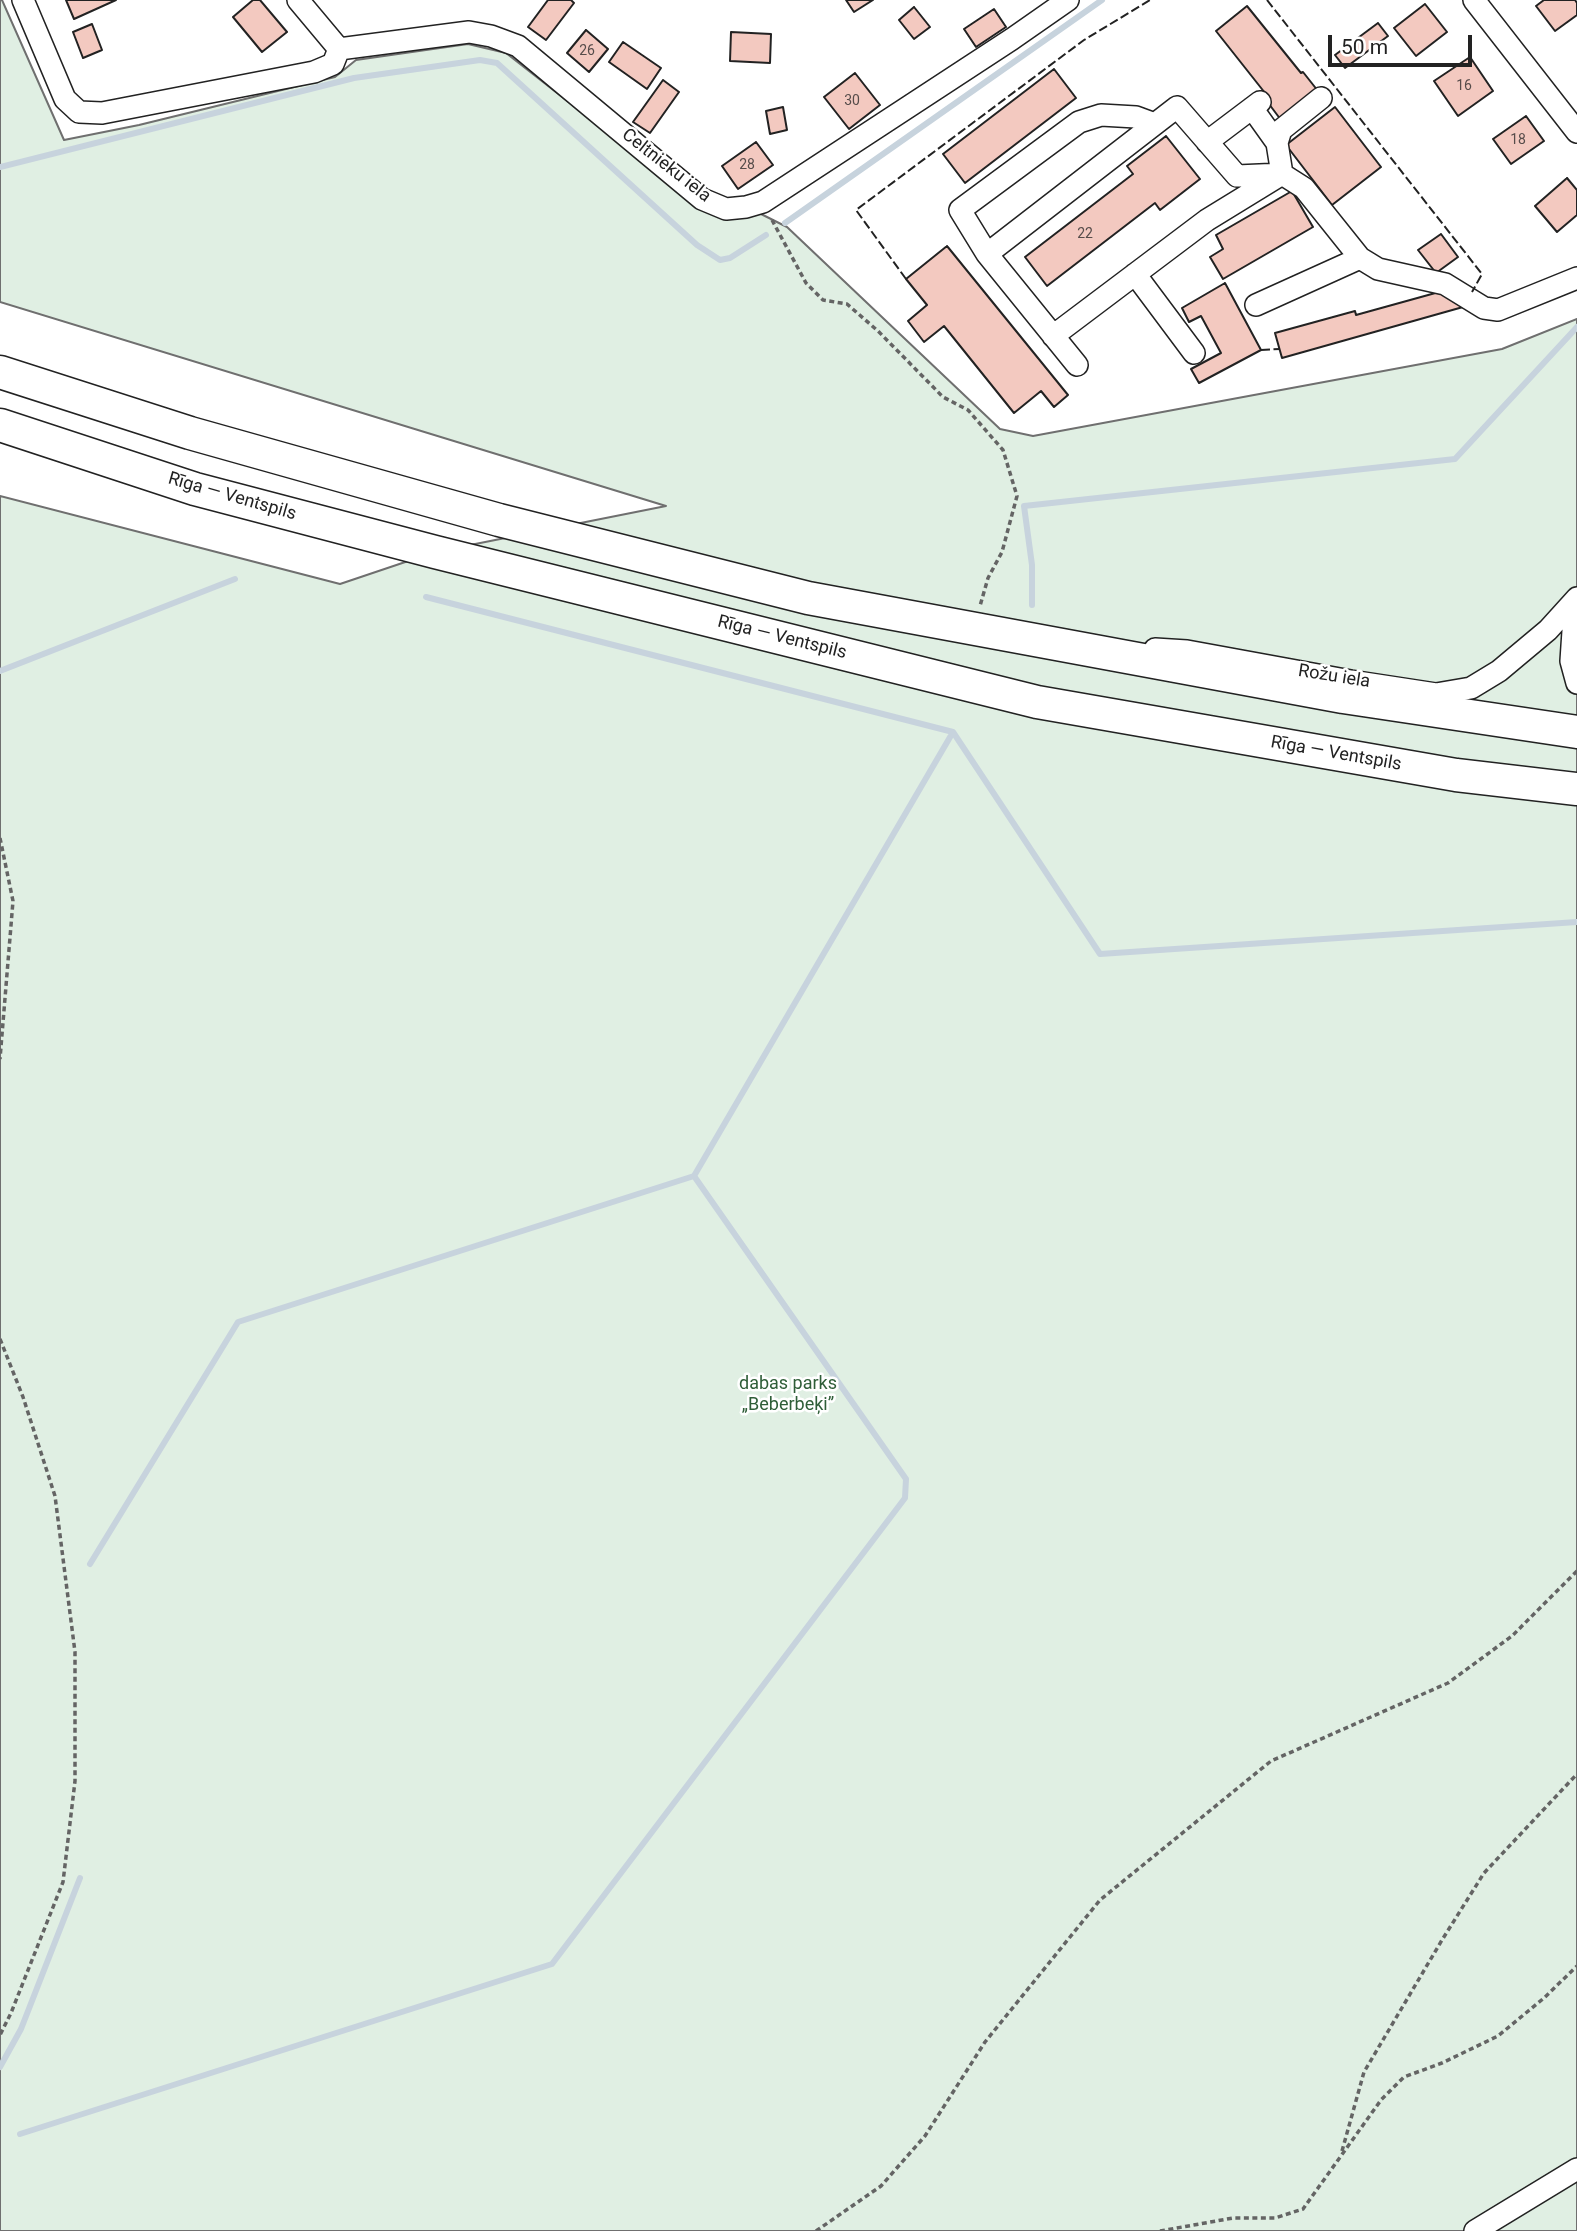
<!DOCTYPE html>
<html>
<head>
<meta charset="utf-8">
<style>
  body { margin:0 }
  #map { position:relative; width:1577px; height:2231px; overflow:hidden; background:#fff; font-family:Roboto,sans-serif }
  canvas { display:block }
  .scale { position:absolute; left:1328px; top:35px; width:144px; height:32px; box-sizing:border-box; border:4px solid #222; border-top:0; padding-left:9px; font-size:21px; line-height:24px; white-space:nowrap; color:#222; -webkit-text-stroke:5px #fff; paint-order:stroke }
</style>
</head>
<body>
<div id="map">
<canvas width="1577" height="2231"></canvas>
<div class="scale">50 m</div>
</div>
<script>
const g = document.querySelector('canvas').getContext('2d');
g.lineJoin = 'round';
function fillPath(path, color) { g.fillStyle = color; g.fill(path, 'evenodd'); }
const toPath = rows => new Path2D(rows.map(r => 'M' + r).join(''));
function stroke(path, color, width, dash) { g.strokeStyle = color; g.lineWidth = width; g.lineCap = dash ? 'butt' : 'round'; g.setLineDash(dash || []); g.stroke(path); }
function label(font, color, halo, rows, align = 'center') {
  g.font = font + ' Roboto,sans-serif'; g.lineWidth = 5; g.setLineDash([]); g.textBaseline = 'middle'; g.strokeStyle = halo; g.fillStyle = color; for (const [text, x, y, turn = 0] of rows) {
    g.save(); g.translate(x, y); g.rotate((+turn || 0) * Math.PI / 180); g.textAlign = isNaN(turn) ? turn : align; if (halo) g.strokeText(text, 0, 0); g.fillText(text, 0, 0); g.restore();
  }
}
const green = toPath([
  [0,0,2,0,64,140,139,125,335,77,356,60,468,44,506,53,713,215,736,215,757,212,787,227,1000,429,1033,436,1502,349,1577,319,1577,2231,0,2231,0,496,340,584,435,552,666,506,0,302,0,0]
]);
fillPath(green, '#e0efe3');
stroke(green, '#6f6f6f', 2);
stroke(toPath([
  [0,167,354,78,480,60,497,63,697,245,720,260,730,258,766,235],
  [785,223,1102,0],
  [426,597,953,732,1100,954,1577,922],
  [1032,605,1032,565,1024,506,1455,459,1577,327],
  [0,671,235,579],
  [90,1564,238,1322,694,1176,953,732],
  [0,2067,21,2029,80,1878],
  [20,2134,552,1964,905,1498,906,1479,694,1176]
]), '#c7d3dd', 6);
const building = toPath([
  [66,0,116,0,74,19,66,0],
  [253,0,260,0,287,32,262,52,233,17,253,0],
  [548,0,571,0,574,3,546,40,528,27,548,0],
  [846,0,873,0,854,12,846,0],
  [1544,0,1575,0,1577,3,1577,15,1555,31,1536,6,1544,0],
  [1425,4,1447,32,1416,56,1394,28,1425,4],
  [1247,6,1301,73,1303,72,1318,91,1281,120,1266,100,1269,98,1216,31,1247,6],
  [914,7,930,27,914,39,899,20,914,7],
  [994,9,1006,27,976,47,964,29,994,9],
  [1378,23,1388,36,1345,68,1335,55,1378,23],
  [92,24,102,50,83,58,73,32,92,24],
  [586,30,608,49,589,72,567,53,586,30],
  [731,32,771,34,770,63,730,61,731,32],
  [623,42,661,68,647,89,609,62,623,42],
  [1470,57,1493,91,1458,116,1434,81,1470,57],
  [1054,69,1076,98,965,183,943,154,1054,69],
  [855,73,880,105,849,129,824,97,855,73],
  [663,80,679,92,650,133,633,122,663,80],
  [783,107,787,130,770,134,766,111,783,107],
  [1335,107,1381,167,1332,205,1286,145,1335,107],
  [1526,116,1544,141,1511,164,1493,139,1526,116],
  [1166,136,1200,179,1160,210,1155,203,1047,286,1025,257,1133,174,1127,166,1166,136],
  [756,142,773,165,738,189,722,166,756,142],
  [1567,178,1577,190,1577,215,1557,232,1535,206,1567,178],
  [1292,191,1313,227,1223,279,1210,257,1223,249,1216,235,1292,191],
  [1441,234,1458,257,1436,273,1418,250,1441,234],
  [947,246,1068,395,1054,407,1041,391,1014,413,944,326,924,342,908,321,927,305,906,279,947,246],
  [1225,283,1261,350,1199,383,1191,369,1221,353,1201,316,1189,322,1182,308,1225,283],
  [1439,292,1463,307,1282,358,1275,333,1355,311,1356,315,1439,292]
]);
fillPath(building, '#f3c9c0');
stroke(building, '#222', 2);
const minor = toPath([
  [23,0,65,99,79,112,102,113,314,72,333,64,339,49],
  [298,0,339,49,469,32,491,36,518,46,702,199,726,209,746,207,763,202,1012,39,1068,0],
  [1474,0,1577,132],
  [1252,108,1277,143],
  [1207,142,1260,102],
  [987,254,960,210,1079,122,1101,115,1136,117,1155,124],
  [1135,274,1194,353],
  [1256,305,1360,258],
  [1053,336,1207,220,1282,174,1277,143,1281,130,1321,98],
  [1077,365,987,254,1177,107,1237,176,1282,174,1304,188,1360,258,1378,269,1445,284,1484,308,1498,310,1577,278],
  [1577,619,1573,631,1571,661,1577,683],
  [1155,649,1187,651,1351,681,1436,694,1471,688,1499,671,1548,630,1577,598],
  [1475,2231,1577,2169]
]);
const highway = toPath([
  [0,372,190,433,499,520,808,598,1343,697,1577,732],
  [0,425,195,489,435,552,1037,702,1456,775,1577,789]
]);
stroke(minor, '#222', 24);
stroke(highway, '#222', 35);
stroke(toPath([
  [772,220,806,283,823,300,847,304,878,331,943,397,968,410,1003,450,1017,496,1002,552,988,578,980,606],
  [0,838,13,901,0,1059],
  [0,1339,23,1397,55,1496,75,1652,75,1781,63,1882,11,2013,0,2035],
  [1342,2151,1364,2072,1442,1940,1484,1873,1577,1774],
  [816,2231,881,2186,925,2136,985,2042,1100,1900,1271,1761,1448,1683,1512,1636,1577,1571],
  [1160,2231,1233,2218,1275,2218,1303,2209,1381,2100,1404,2077,1442,2063,1498,2036,1544,1998,1577,1966]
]), '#646464', 3.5, [5, 3.5]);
stroke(minor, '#fff', 21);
stroke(highway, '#fff', 32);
stroke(toPath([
  [1267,0,1482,274,1472,292],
  [906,279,856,210,1084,40,1150,0],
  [1261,350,1280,349]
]), '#222', 2, [9, 3.5]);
label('14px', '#564c4a', null, [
  ["26",587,51],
  ["16",1464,86],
  ["30",852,101],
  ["18",1518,140],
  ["28",747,165],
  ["22",1085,234]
]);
label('18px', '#222', '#fff', [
  ["Celtnieku iela",666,166,38],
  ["Rīga — Ventspils",232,497,16],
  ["Rīga — Ventspils",782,638,14],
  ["Rožu iela",1334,677,9],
  ["Rīga — Ventspils",1336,754,10]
]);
label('18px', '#2f5e38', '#fff', [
  ["dabas parks",788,1384],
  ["„Beberbeķi”",788,1405]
]);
</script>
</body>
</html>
